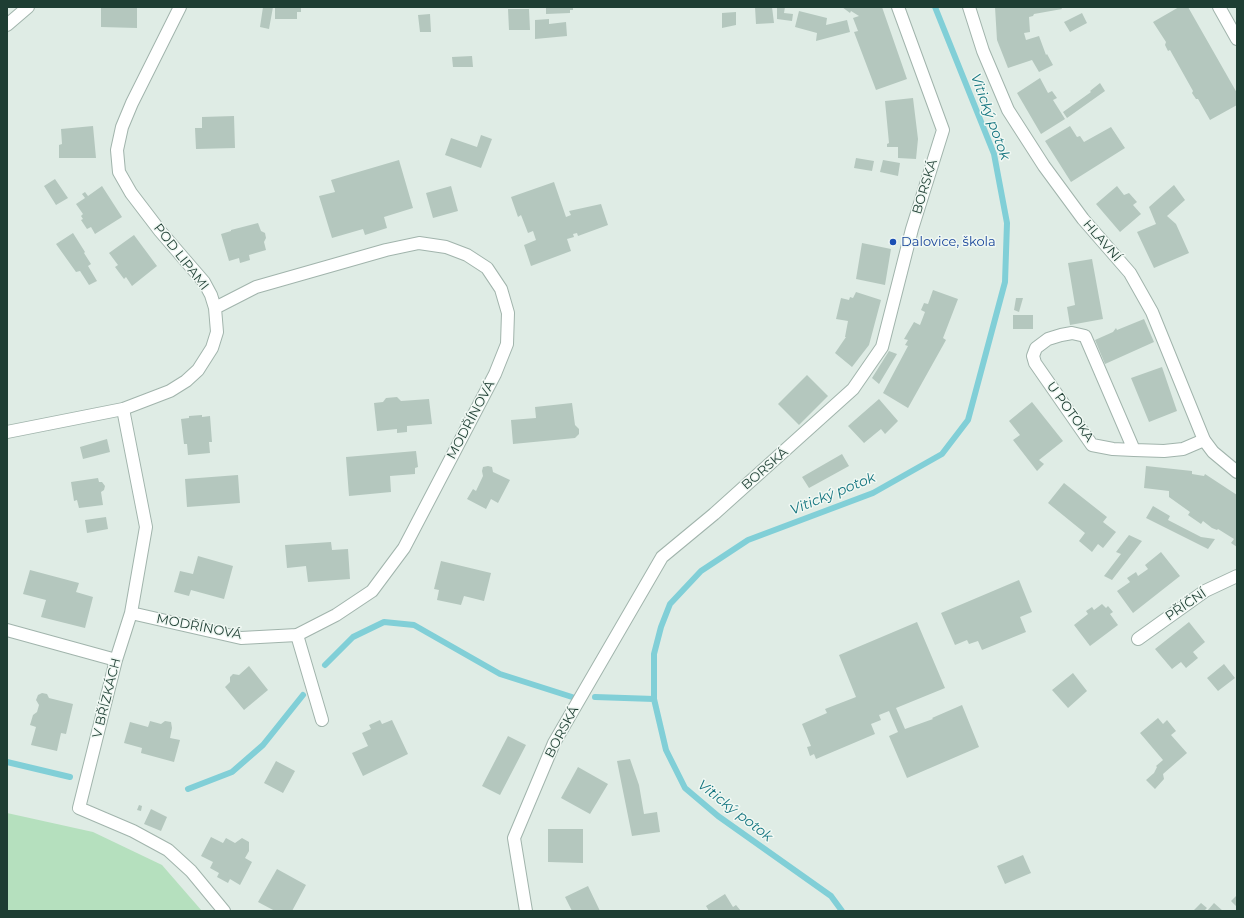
<!DOCTYPE html>
<html>
<head>
<meta charset="utf-8">
<style>
  body { margin:0 }
  #map { position:relative; width:1244px; height:918px; overflow:hidden; background:#dfece5; font-family:Montserrat,sans-serif }
  canvas { display:block }
  .frame { position:absolute; inset:0; border:8px solid #1e3e33; pointer-events:none }
</style>
</head>
<body>
<div id="map">
<canvas width="1244" height="918"></canvas>
<div class="frame"></div>
</div>
<script>
const g = document.querySelector('canvas').getContext('2d');
g.lineJoin = 'round';
function fillPath(path, color) { g.fillStyle = color; g.fill(path, 'evenodd'); }
const toPath = rows => new Path2D(rows.map(r => 'M' + r).join(''));
function stroke(path, color, width, dash) { g.strokeStyle = color; g.lineWidth = width; g.lineCap = dash ? 'butt' : 'round'; g.setLineDash(dash || []); g.stroke(path); }
function label(font, color, halo, rows, align = 'center') {
  g.font = font + ' Montserrat,sans-serif'; g.lineWidth = 3; g.setLineDash([]); g.textBaseline = 'middle'; g.strokeStyle = halo; g.fillStyle = color; for (const [text, x, y, turn = 0] of rows) {
    g.save(); g.translate(x, y); g.rotate((+turn || 0) * Math.PI / 180); g.textAlign = isNaN(turn) ? turn : align; if (halo) g.strokeText(text, 0, 0); g.fillText(text, 0, 0); g.restore();
  }
}
fillPath(toPath([
  [7,813,93,832,162,865,202,911,7,911]
]), '#b5e0be');
stroke(toPath([
  [325,665,353,637,384,622,414,625,500,674,572,697],
  [595,697,654,699],
  [7,762,70,777],
  [188,789,232,772,263,745,303,695],
  [842,911,831,896,718,816,685,788,666,750,654,699,654,654,661,627,670,604,701,571,748,540,873,493,942,454,968,420,1005,282,1007,223,994,154,935,7]
]), '#81cfd7', 6);
fillPath(toPath([
  [101,7,137,7,137,28,101,27],
  [263,7,273,7,269,29,260,27],
  [275,7,301,7,301,12,297,12,297,19,275,19],
  [546,7,573,7,573,10,570,10,570,13,546,14],
  [755,7,772,7,774,23,756,24],
  [777,7,785,7,784,13,793,14,792,21,777,19],
  [842,7,882,7,907,79,876,90,854,32,858,31,853,18,859,16,851,11,850,13],
  [995,7,1061,7,1062,9,1034,14,1033,16,1029,17,1030,32,1024,33,1026,40,1039,36,1046,55,1047,54,1053,65,1039,72,1032,60,1008,68,997,40],
  [1179,7,1188,7,1237,93,1237,105,1210,120,1198,99,1196,99,1192,93,1193,91,1170,50,1168,51,1165,45,1166,42,1153,22],
  [508,9,529,9,530,30,509,30],
  [799,11,827,18,826,25,847,20,850,32,816,41,817,33,795,27],
  [736,12,736,25,722,28,722,13],
  [1082,13,1087,23,1070,32,1064,22],
  [430,14,431,32,420,32,418,15],
  [549,19,549,24,566,22,567,36,535,39,535,20],
  [472,56,473,67,453,67,452,57],
  [1040,78,1048,93,1052,91,1057,98,1053,100,1065,119,1041,134,1017,93],
  [1100,83,1105,91,1067,118,1063,112,1091,92,1090,91],
  [913,98,918,139,916,159,898,158,898,147,887,147,887,144,889,143,885,101],
  [234,116,235,148,196,149,195,128,202,128,202,117],
  [93,126,96,158,59,158,59,145,62,144,61,129],
  [1070,126,1077,137,1080,136,1084,142,1111,127,1125,148,1071,182,1045,141],
  [481,135,492,139,481,168,445,155,451,138,477,147],
  [856,158,874,161,872,171,854,168],
  [399,160,413,208,384,217,387,228,365,235,363,229,332,238,319,196,335,192,331,180],
  [883,160,900,163,898,176,880,172],
  [55,179,68,198,56,205,44,186],
  [554,182,566,217,571,215,569,211,601,204,608,225,578,236,577,233,573,234,574,237,567,239,571,251,531,266,524,245,536,240,533,231,528,233,521,215,518,217,511,197],
  [1174,185,1185,200,1167,216,1176,224,1189,253,1154,268,1137,232,1156,224,1149,207],
  [102,186,122,217,95,234,91,227,87,229,81,220,83,219,81,216,83,214,76,204,85,198,82,194,85,192,88,196],
  [451,186,458,211,433,218,426,193],
  [1117,186,1124,195,1129,193,1137,202,1133,205,1141,214,1120,232,1096,204],
  [258,223,261,231,265,233,266,238,264,242,266,250,249,255,250,260,240,263,239,258,229,261,221,234,231,231,231,230],
  [73,233,85,252,84,253,91,264,88,266,97,281,89,285,80,271,76,272,56,244],
  [134,235,157,266,132,286,126,277,124,279,115,267,118,265,109,253],
  [862,243,891,249,885,285,856,279],
  [1092,259,1103,319,1070,325,1067,307,1075,305,1068,263],
  [933,290,958,299,943,338,946,340,908,408,883,393,908,346,905,345,908,340,904,339,914,322,920,325,925,312,921,310,924,303,928,304],
  [856,292,881,300,869,345,852,367,835,353,846,337,845,337,848,321,836,319,841,298,849,300,850,297,853,298],
  [1016,298,1023,298,1019,312,1014,310],
  [1013,315,1033,315,1033,329,1013,329],
  [1144,319,1154,342,1105,364,1095,340,1113,332,1116,328,1117,330],
  [889,351,897,354,879,384,872,378],
  [1162,367,1177,411,1149,422,1131,378],
  [807,375,828,396,799,425,778,404],
  [397,397,401,401,429,399,432,424,407,426,407,432,397,433,397,429,377,431,374,403,383,402,386,398],
  [879,399,898,421,885,434,881,429,864,443,848,426],
  [1032,402,1063,441,1039,460,1044,464,1037,471,1013,440,1020,435,1009,421],
  [572,403,575,425,579,429,579,434,575,438,513,444,511,420,536,418,535,407],
  [202,415,202,417,210,416,212,442,209,442,210,453,188,455,187,444,184,444,181,419,189,418,189,416],
  [107,439,110,452,83,459,80,447],
  [416,451,418,467,415,468,415,474,390,476,391,492,349,496,346,457],
  [842,454,849,466,809,488,802,477],
  [488,466,492,467,493,472,510,480,498,503,491,499,486,509,467,499,473,489,476,491,483,476,482,471,483,467],
  [1146,466,1192,471,1192,474,1204,476,1205,474,1237,495,1237,547,1231,543,1234,539,1218,529,1217,530,1212,528,1203,521,1201,524,1188,515,1190,512,1169,497,1169,491,1144,488],
  [238,475,240,503,187,507,185,479],
  [98,478,99,482,102,482,105,486,104,490,101,492,103,505,79,508,77,500,74,501,71,482],
  [1064,483,1107,517,1103,522,1116,532,1103,548,1098,544,1092,552,1079,541,1085,533,1048,503],
  [1153,506,1170,516,1168,520,1201,537,1215,539,1208,549,1146,518],
  [106,517,108,529,87,533,85,520],
  [1129,535,1142,541,1112,580,1104,576,1121,554,1116,552],
  [331,542,332,550,348,549,350,579,308,582,306,566,287,568,285,545],
  [1161,552,1180,576,1133,613,1117,591,1130,582,1127,578,1136,572,1138,576,1148,569,1145,565],
  [198,556,233,566,224,599,191,590,189,596,174,592,180,571,193,574],
  [441,561,491,573,484,601,464,596,461,605,437,600,439,590,434,589],
  [30,570,79,583,76,592,93,597,85,628,41,617,46,600,23,594],
  [1019,580,1032,612,1020,617,1026,632,982,650,978,641,969,644,967,640,955,645,941,613],
  [1102,604,1106,608,1108,606,1113,612,1110,614,1118,625,1090,646,1074,625,1088,614,1086,611,1092,607,1094,610],
  [917,622,945,688,896,708,905,729,933,719,932,718,962,705,979,747,907,778,889,736,898,732,889,711,879,715,881,720,871,724,875,734,816,759,814,754,810,756,807,747,811,746,802,724,827,713,825,709,856,697,839,655],
  [1189,622,1205,642,1193,652,1198,658,1186,668,1181,662,1172,669,1155,649],
  [1224,664,1235,678,1218,691,1207,678],
  [249,666,268,690,244,710,225,687,230,682,230,677,233,674,239,675],
  [1073,673,1087,691,1068,708,1052,690],
  [42,693,47,694,49,698,73,704,66,734,61,733,57,751,31,745,36,727,30,725,33,715,37,712,39,705,36,700,38,695],
  [1158,718,1163,724,1167,720,1176,731,1171,735,1187,753,1163,774,1164,779,1155,789,1146,780,1154,773,1157,767,1156,766,1163,760,1140,733],
  [380,720,382,724,392,720,408,754,363,776,352,753,368,746,362,733,371,729,369,725],
  [150,721,161,724,165,721,171,722,172,728,170,738,180,740,174,762,141,753,142,748,124,743,130,722,148,727],
  [508,736,526,745,500,795,482,786],
  [630,759,639,785,644,814,657,812,660,832,632,836,617,761],
  [276,761,295,771,283,793,264,783],
  [578,767,608,784,590,814,561,798],
  [139,805,142,806,141,811,137,810],
  [151,809,167,817,161,831,144,824],
  [548,829,583,829,583,863,548,862],
  [211,837,223,843,226,838,235,843,242,838,249,842,249,851,245,858,252,862,240,885,230,879,228,883,217,877,219,873,210,868,213,862,201,856],
  [1023,855,1031,873,1005,884,997,866],
  [277,869,306,885,292,911,275,911,258,902],
  [588,886,600,911,572,911,565,897],
  [725,894,733,907,736,905,741,911,709,911,706,906],
  [1237,895,1237,907,1231,901],
  [1201,903,1207,908,1204,911,1193,911],
  [1214,903,1223,911,1207,911]
]), '#b4c7be');
const service = toPath([
  [297,635,322,720]
]);
const minor = toPath([
  [1219,7,1237,39],
  [7,25,28,7],
  [123,409,146,527,131,613,116,660,79,808,133,831,168,850,191,871,224,911],
  [7,432,123,409,170,391,186,381,198,370,212,348,217,332,215,308,211,295,204,282,160,231,131,193,119,172,117,150,122,127,132,103,180,7],
  [1134,450,1085,336,1072,333,1061,335,1048,339,1036,348,1033,356,1035,363,1092,445,1113,449,1134,450,1164,451,1183,449,1204,440],
  [131,613,241,638,297,635,336,615,372,591,404,548,495,374,507,344,508,313,501,289,487,268,467,255,446,247,419,243,386,250,256,287,215,308],
  [7,630,116,660],
  [1138,639,1205,591,1237,576],
  [526,911,514,838,554,743,662,557,714,514,853,389,882,347,912,229,943,130,898,7]
]);
const tertiary = toPath([
  [969,7,983,51,1008,110,1044,166,1083,219,1130,273,1152,312,1204,440,1213,452,1237,472]
]);
stroke(service, '#a1b4ac', 14);
stroke(minor, '#a1b4ac', 14);
stroke(tertiary, '#a1b4ac', 14);
stroke(service, '#fff', 12);
stroke(minor, '#fff', 12);
stroke(tertiary, '#fff', 12);
for (const [x, y, r, color] of [
  [893,242,4,"#1a4fb4"]
]) { const dot = new Path2D(); dot.arc(x, y, r, 0, 2 * Math.PI); g.fillStyle = color; g.fill(dot); stroke(dot, '#f0f8f3', 1.5); }
label('13px', '#1e3e33', '#f0f8f3', [
  ["BORSKÁ",925,187,-73],
  ["HLAVNÍ",1102,241,49],
  ["POD LIPAMI",181,257,52],
  ["U POTOKA",1070,412,54],
  ["MODŘÍNOVÁ",471,420,-62],
  ["BORSKÁ",765,469,-41],
  ["PŘÍČNÍ",1186,605,-34],
  ["MODŘÍNOVÁ",199,627,11],
  ["V BŘÍZKÁCH",107,698,-76],
  ["BORSKÁ",562,732,-62]
]);
label('13px', '#164399', '#f0f8f3', [
  ["Dalovice, škola",901,242]
], 'left');
label('italic 14px', '#13747f', '#f0f8f3', [
  ["Vitický potok",990,117,70],
  ["Vitický potok",833,494,-22],
  ["Vitický potok",735,811,38]
]);
</script>
</body>
</html>
